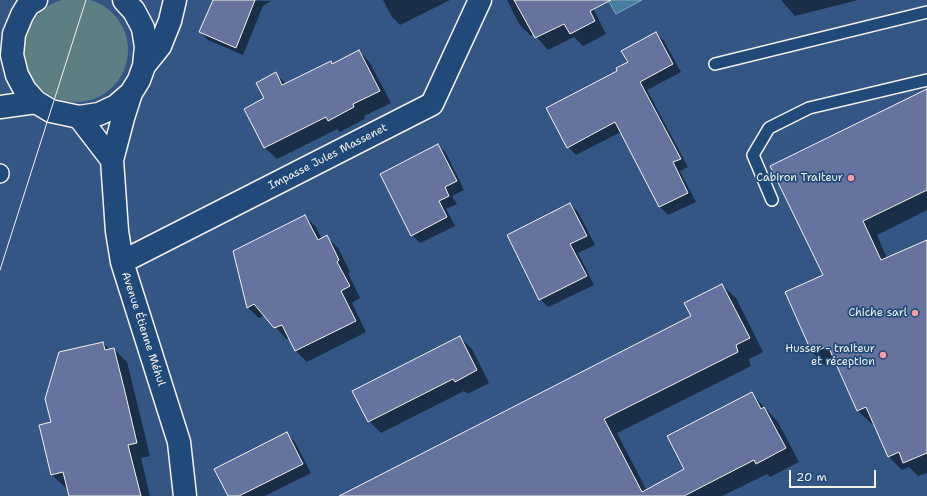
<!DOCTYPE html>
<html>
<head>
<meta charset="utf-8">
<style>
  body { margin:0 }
  #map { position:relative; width:927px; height:496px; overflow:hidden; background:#345685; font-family:"Shantell Sans",sans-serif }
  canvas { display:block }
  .scale { position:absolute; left:789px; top:470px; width:87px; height:18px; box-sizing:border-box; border:2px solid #f4f1e8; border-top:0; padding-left:5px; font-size:12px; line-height:14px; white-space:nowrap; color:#f4f1e8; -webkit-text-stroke:3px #1f4a7a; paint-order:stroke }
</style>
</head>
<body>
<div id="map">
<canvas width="927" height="496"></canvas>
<div class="scale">20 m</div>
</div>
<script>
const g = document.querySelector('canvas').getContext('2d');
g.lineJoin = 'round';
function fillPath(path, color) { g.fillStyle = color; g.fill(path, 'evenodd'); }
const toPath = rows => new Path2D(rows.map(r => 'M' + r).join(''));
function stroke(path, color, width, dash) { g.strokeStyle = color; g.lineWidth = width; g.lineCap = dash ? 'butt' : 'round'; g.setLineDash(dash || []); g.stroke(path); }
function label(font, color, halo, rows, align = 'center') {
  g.font = font + ' "Shantell Sans",sans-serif'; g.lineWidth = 3.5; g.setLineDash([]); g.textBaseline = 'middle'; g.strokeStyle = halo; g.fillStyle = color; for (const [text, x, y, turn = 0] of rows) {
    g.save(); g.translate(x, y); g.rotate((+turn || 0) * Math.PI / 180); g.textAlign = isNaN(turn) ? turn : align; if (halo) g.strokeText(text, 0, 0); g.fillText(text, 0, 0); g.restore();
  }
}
fillPath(toPath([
  '24 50a52 52 0 1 1 104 0a52 52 0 1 1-104 0Z'
]), '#5d7e83');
const water = toPath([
  [608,0,642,0,616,14,608,0]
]);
fillPath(water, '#457e9f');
stroke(water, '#8bacbc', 1);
fillPath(toPath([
  [214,0,271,1,263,6,243,55,208,40,200,32],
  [383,0,450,0,400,25,392,17],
  [507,0,589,0,606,34,583,46,574,37,548,50,534,34,531,36,519,24],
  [781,0,858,0,795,16],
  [656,33,664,41,681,72,647,90,688,167,680,171,696,202,668,215,660,207,621,132,576,155,568,147,619,71,629,62],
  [359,51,370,63,391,103,364,116,365,119,340,132,337,129,277,159,265,148,245,109,265,99,276,74,286,84,332,65],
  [927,90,927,210,877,235,887,258,927,241,927,473,918,476,909,467,902,470,889,457,874,424,872,424,858,411,837,362,827,367,813,353,786,292,824,276],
  [438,145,446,153,464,190,452,196,457,204,446,209,455,226,420,243,412,235],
  [570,204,578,212,595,245,578,253,594,285,548,307,540,299],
  [305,216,316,227,322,239,326,236,338,248,350,272,348,273,360,298,352,303,366,332,307,362,296,351,289,338,286,339,265,315,259,318,247,307],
  [722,285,736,298,763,352,749,359,751,366,617,433,647,491,685,470,752,394,778,422,799,462,770,477,767,474,722,496,340,496,692,317],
  [460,337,472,349,489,383,468,394,464,391,381,433,369,421],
  [103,343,110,350,114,349,127,362,150,456,141,458,150,496,70,496,68,488,66,488,52,475,52,423],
  [286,433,295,442,311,473,265,496,230,496]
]), '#0007');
const building = toPath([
  [213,0,255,0,236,48,199,32,213,0],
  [514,0,611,0,590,11,595,21,570,34,564,24,535,38,514,0],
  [656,32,673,64,640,82,681,159,673,162,688,193,659,207,615,122,567,148,546,108,617,71,616,68,628,62,621,51,656,32],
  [359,50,380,91,353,104,354,107,328,121,326,117,264,148,244,109,264,98,256,83,276,72,282,85,331,61,332,64,359,50],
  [927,89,927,190,863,221,881,260,927,240,927,453,903,463,899,452,888,457,866,407,857,411,828,346,812,353,785,292,823,275,770,166,927,89],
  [438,144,457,181,445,187,449,196,439,201,447,217,411,236,380,174,438,144],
  [570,203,587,236,570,244,587,276,539,300,507,235,570,203],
  [305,215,318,240,327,235,339,260,337,262,350,286,341,291,356,321,295,351,282,325,274,328,254,304,247,308,233,251,305,215],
  [722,284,750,338,736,345,738,352,604,419,642,492,684,469,667,436,752,392,761,409,764,407,786,448,756,464,754,460,684,496,339,496,691,316,684,303,722,284],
  [460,336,477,370,455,382,453,379,368,422,352,391,460,336],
  [103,342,105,350,114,348,125,392,137,443,128,445,141,496,69,496,63,472,51,475,39,425,51,422,45,399,59,352,103,342],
  [287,432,303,464,239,496,228,496,214,469,287,432]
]);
fillPath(building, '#66739f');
stroke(building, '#f4f1e8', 1);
const service = toPath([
  [715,64,927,12],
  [772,200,753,155,769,128,809,108,927,80]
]);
const pedestrian = toPath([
  [0,173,0,174]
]);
const minor = toPath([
  [36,0,28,5,22,15,14,34,12,55,17,75,25,90,36,102,51,111,79,117,99,114,116,106,131,93],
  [124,0,134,11,143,28,146,47,144,66,139,80,131,93,123,118,112,160,117,231,122,262,179,442,185,496],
  [144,66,160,46,170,21,175,0],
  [0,107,36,102],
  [79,117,112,160],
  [122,262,432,104,480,0]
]);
stroke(service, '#f4f1e8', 14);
stroke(pedestrian, '#f4f1e8', 20);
stroke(minor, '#f4f1e8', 25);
stroke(service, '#1f4a7a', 11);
stroke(pedestrian, '#1f4a7a', 17);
stroke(minor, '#1f4a7a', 22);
stroke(toPath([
  [0,270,86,0]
]), '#f4f1e8', 1);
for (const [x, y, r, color] of [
  [851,178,4,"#ff9aa2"],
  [915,313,4,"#ff9aa2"],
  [883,355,4,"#ff9aa2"]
]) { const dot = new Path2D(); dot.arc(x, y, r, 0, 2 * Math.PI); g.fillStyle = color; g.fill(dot); stroke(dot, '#1f4a7a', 1.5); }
label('11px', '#f4f1e8', '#1f4a7a', [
  ["Impasse Jules Massenet",328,157,-27],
  ["Avenue Étienne Méhul",143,329,72]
]);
label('11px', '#f4f1e8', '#1f4a7a', [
  ["Cabiron Traiteur",843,178],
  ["Chiche sarl",907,313],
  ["Husser - traiteur",875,349],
  ["et réception",875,362]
], 'right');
</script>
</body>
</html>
